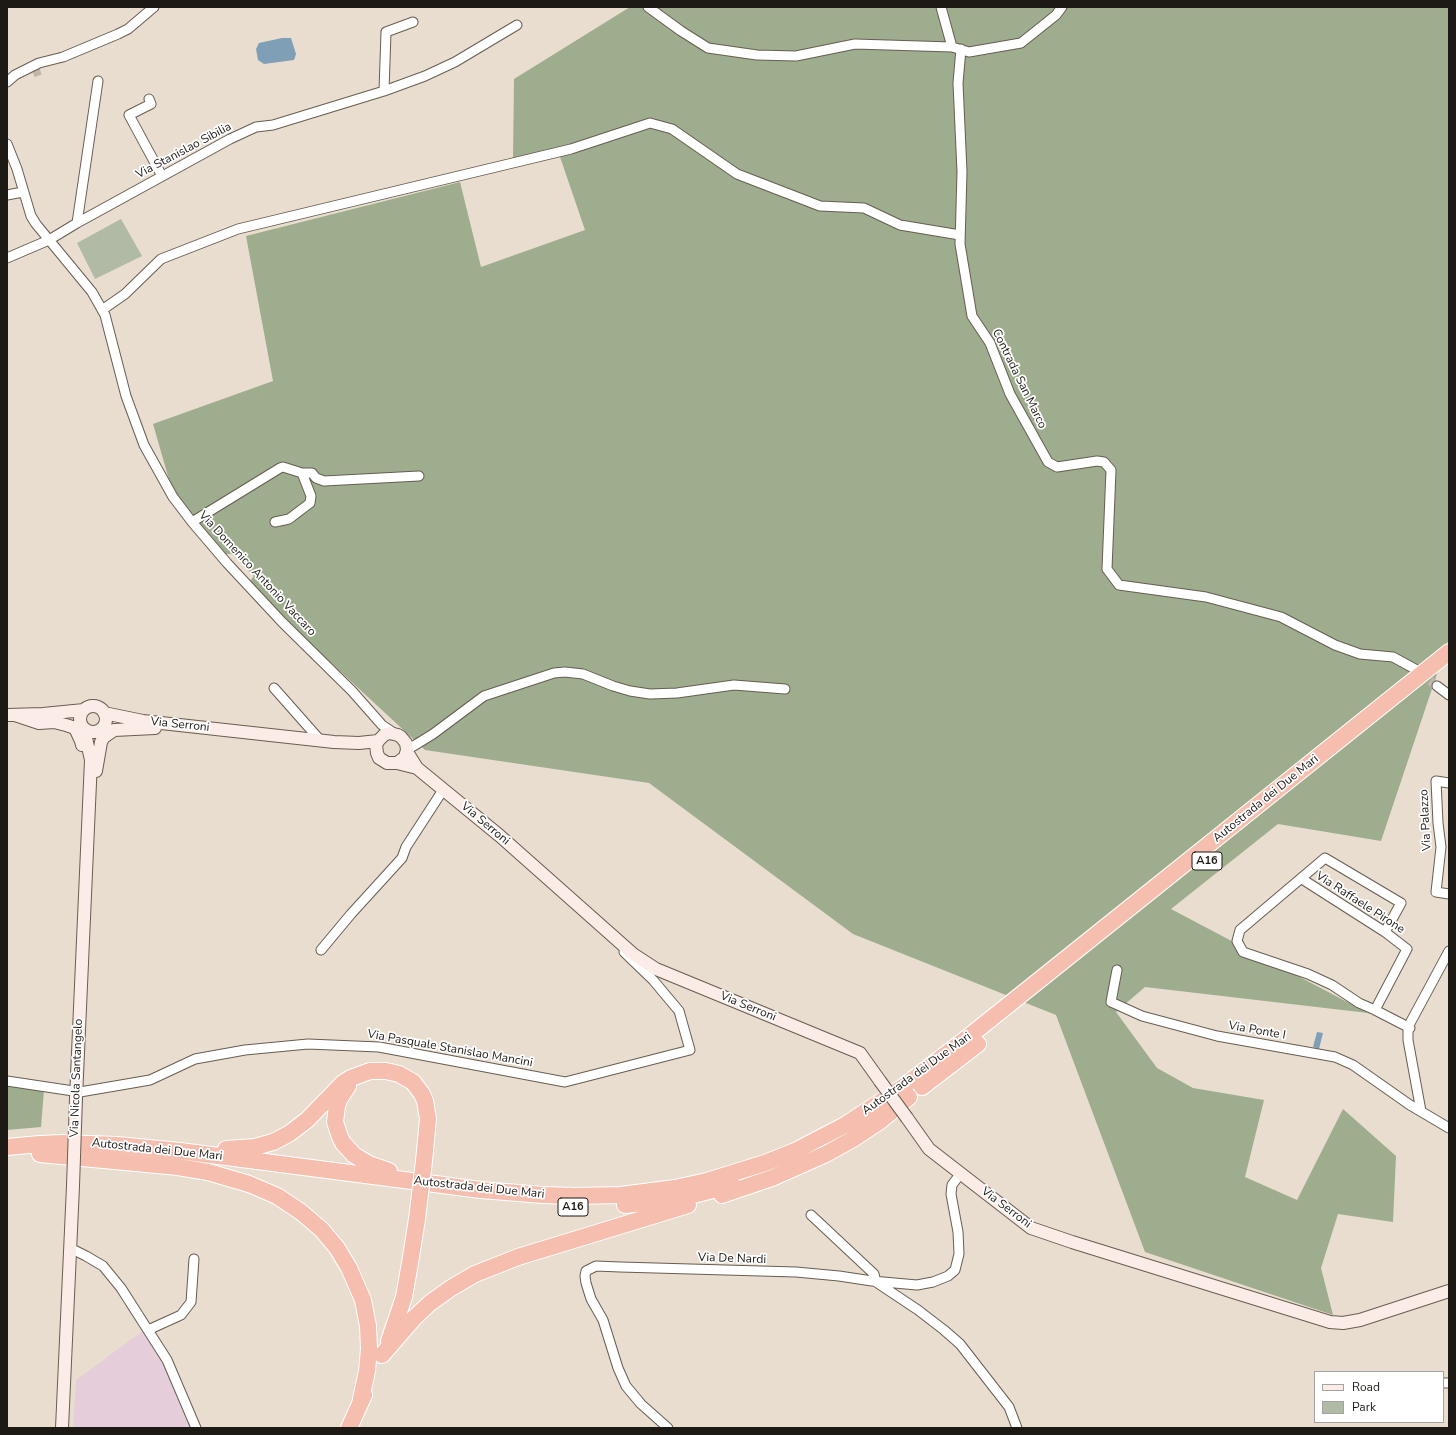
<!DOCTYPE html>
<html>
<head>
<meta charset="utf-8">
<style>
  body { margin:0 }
  #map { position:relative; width:1456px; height:1435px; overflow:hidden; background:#e9ddd0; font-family:"Nunito Sans",sans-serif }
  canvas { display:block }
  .frame { position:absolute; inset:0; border:8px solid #1d1915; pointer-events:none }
  .legend { position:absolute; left:1314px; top:1371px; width:130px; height:52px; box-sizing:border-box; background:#fff; border:1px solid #a5a3a1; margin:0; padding:5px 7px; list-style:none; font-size:12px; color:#1d1915 }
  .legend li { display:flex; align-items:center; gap:8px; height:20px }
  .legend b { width:20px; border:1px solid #a5a3a1 }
</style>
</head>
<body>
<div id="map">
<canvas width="1456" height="1435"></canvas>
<div class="frame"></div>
<ul class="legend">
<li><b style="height:5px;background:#fcece7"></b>Road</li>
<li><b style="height:11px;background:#b0baa4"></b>Park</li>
</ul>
</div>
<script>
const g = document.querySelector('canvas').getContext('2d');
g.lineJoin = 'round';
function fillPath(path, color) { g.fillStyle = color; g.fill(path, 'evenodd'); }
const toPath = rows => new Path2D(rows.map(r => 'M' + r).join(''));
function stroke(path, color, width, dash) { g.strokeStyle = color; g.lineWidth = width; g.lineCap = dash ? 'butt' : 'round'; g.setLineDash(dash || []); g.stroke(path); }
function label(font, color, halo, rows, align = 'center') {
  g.font = font + ' "Nunito Sans",sans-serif'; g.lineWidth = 3.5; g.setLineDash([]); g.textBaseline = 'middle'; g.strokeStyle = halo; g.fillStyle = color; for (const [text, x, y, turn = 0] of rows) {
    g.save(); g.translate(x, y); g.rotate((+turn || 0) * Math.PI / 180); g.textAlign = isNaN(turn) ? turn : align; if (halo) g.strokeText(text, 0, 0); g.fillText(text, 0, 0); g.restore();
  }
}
fillPath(toPath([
  [147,1328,196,1428,73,1428,76,1380]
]), '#e5ceda');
fillPath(toPath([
  [121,219,142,256,95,279,77,243]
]), '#b0baa4');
fillPath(toPath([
  [630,7,1449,7,1449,638,1381,841,1278,824,1171,909,1368,1013,1145,987,1116,1012,1157,1068,1193,1088,1264,1100,1245,1177,1297,1200,1343,1109,1396,1156,1393,1222,1338,1214,1321,1268,1333,1315,1145,1252,1056,1015,853,934,649,783,425,750,300,634,250,581,254,576,232,554,222,554,172,490,153,424,273,381,246,236,460,182,481,267,585,230,559,154,513,160,514,79],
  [7,1083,44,1090,41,1127,7,1130]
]), '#9ead8d');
fillPath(toPath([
  [282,38,291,38,296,54,294,60,264,64,258,60,256,49,259,43],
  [1317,1032,1323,1033,1319,1049,1313,1047]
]), '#7f9fb6');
stroke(toPath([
  [33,73,40,70],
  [1419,673,1437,686]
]), '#c0b6ab', 9, [9, 4.5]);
const street = toPath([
  [648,7,681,31,708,48,757,55,796,56,855,44,952,47,969,52,1021,43,1056,15,1062,7],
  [941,7,952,47],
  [961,49,958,83,962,172,960,244,972,316,990,343,1010,394,1048,462,1057,467,1097,461,1104,462,1111,470,1107,569,1119,585,1206,597,1281,617,1335,645,1360,654,1393,657,1415,669],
  [7,82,15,75,39,63,63,57,118,34,128,29,154,7],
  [384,91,425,76,455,62,517,25],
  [149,99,151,104,129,115,162,176],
  [7,144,17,169,31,216,36,224,92,292,105,315,126,396,144,445,173,497,192,522,227,563,282,622,352,691,382,725,394,733],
  [7,195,23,192],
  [77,223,98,81],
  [7,258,49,240,77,223,230,139,256,127,273,125,384,91,386,32,413,22],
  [102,310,125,294,161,259,238,229,571,149,650,123,672,129,737,174,820,206,864,208,900,225,960,235],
  [192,522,280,468,283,467,302,473,312,473,316,478,324,481,419,476],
  [275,522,289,519,310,503,311,496,302,473],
  [1437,686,1449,695],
  [274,688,320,740],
  [407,750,433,734,484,696,554,673,565,672,583,674,613,686,630,691,650,694,677,693,734,685,785,689],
  [1449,783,1436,781,1438,823,1441,847,1436,892,1449,894],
  [1302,879,1385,932,1407,949,1375,1010],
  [1385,932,1401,903,1325,858,1240,930,1237,941,1243,952,1308,974,1332,985,1359,1003,1375,1010,1410,1028],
  [321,950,351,914,402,858,406,847,443,790],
  [1117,970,1111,1002,1142,1016,1217,1036,1335,1057,1353,1065,1410,1105,1449,1128],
  [7,1081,80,1092,150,1080,195,1059,245,1050,308,1044,379,1047,565,1082,690,1050,679,1011,653,980,624,952],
  [1421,1111,1408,1040,1408,1027,1449,951],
  [811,1215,874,1274,876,1282,918,1310,944,1330,960,1344,1009,1407,1017,1428],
  [70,1248,86,1256,103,1266,121,1288,167,1360,196,1428],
  [148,1330,181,1315,191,1302,194,1259],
  [1443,1383,1449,1383],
  [668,1428,641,1404,626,1386,618,1368,603,1320,591,1299,586,1283,585,1276,586,1271,596,1266,620,1267,796,1272,839,1276,872,1281,917,1285,933,1282,948,1276,955,1270,959,1254,958,1232,951,1194,952,1185,961,1173]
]);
const secondary = toPath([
  '80 719a13 13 0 1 1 26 0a13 13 0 1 1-26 0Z',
  [104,713,143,721,334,742,359,743,378,741],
  [7,715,43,714,84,710],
  [15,715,39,723,54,722,66,725,75,728,81,741,82,745],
  [407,752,417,768,500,836,633,954,656,969,860,1053,880,1081],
  [397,763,405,757,407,750,406,743,401,737,398,735,389,733,384,735,379,740,376,745,377,753,379,758,387,763,397,763,417,768],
  [96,771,101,742,104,737,114,730,155,728],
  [76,1098,91,760,84,729],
  [907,1118,929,1149,1031,1228,1072,1242,1330,1322,1343,1323,1360,1320,1449,1291],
  [62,1428,73,1186]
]);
const highway = toPath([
  [348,1086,339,1100,337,1106,335,1122,340,1137,343,1143,354,1155,369,1164,389,1171],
  [922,1087,978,1044],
  [7,1147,40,1144,62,1143,117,1145,180,1151,481,1190,543,1195,575,1196,621,1195,675,1188,707,1181,765,1163,795,1151,845,1125,903,1087,967,1038,1449,652],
  [226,1149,255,1147,273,1142,281,1138,290,1133,307,1120,343,1083,351,1078,370,1071,386,1071,399,1074,413,1082,422,1094,425,1101,428,1119,424,1161],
  [40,1154,178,1167,208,1172,249,1184,277,1196,301,1212,322,1230,337,1248,349,1268,363,1300,368,1326,369,1349,367,1371,360,1404],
  [722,1195,772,1178,826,1154,853,1139,880,1121,909,1097],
  [625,1205,678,1199,732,1185],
  [389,1341,404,1297,410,1263,417,1219],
  [382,1355,414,1318,430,1303,451,1288,475,1274,518,1257,688,1205],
  [349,1428,364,1395]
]);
stroke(street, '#675d52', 11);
stroke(secondary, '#675d52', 14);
stroke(highway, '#fff', 18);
stroke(street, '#fff', 9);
stroke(secondary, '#fcece7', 12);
stroke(highway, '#f5beae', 16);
const secondaryBridge = toPath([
  [880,1081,907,1118],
  [73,1186,76,1098]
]);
const highwayBridge = toPath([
  [417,1219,424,1161]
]);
stroke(secondaryBridge, '#675d52', 14, []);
stroke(highwayBridge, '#fff', 18, []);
stroke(secondaryBridge, '#fcece7', 12);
stroke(highwayBridge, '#f5beae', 16);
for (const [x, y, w] of [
  [1207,861,30],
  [573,1207,30]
]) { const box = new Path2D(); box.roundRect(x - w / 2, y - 9, w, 18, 3); g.fillStyle = '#fff'; g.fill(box); stroke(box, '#1d1915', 1); }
label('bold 11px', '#1d1915', null, [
  ["A16",1207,861],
  ["A16",573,1207]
]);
label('12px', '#1d1915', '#fff', [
  ["Via Stanislao Sibilia",184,151,-28],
  ["Contrada San Marco",1019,379,64],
  ["Via Domenico Antonio Vaccaro",257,574,47],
  ["Via Serroni",180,725,6],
  ["Autostrada dei Due Mari",1266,799,-39],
  ["Via Palazzo",1426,820,-93],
  ["Via Serroni",485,824,40],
  ["Via Raffaele Pirone",1360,903,33],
  ["Via Serroni",748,1007,22],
  ["Via Ponte I",1257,1031,10],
  ["Via Pasquale Stanislao Mancini",450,1049,10],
  ["Autostrada dei Due Mari",917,1074,-36],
  ["Via Nicola Santangelo",77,1078,-88],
  ["Autostrada dei Due Mari",157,1150,6],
  ["Autostrada dei Due Mari",479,1188,6],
  ["Via Serroni",1006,1208,37],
  ["Via De Nardi",732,1259,2]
]);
</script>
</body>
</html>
